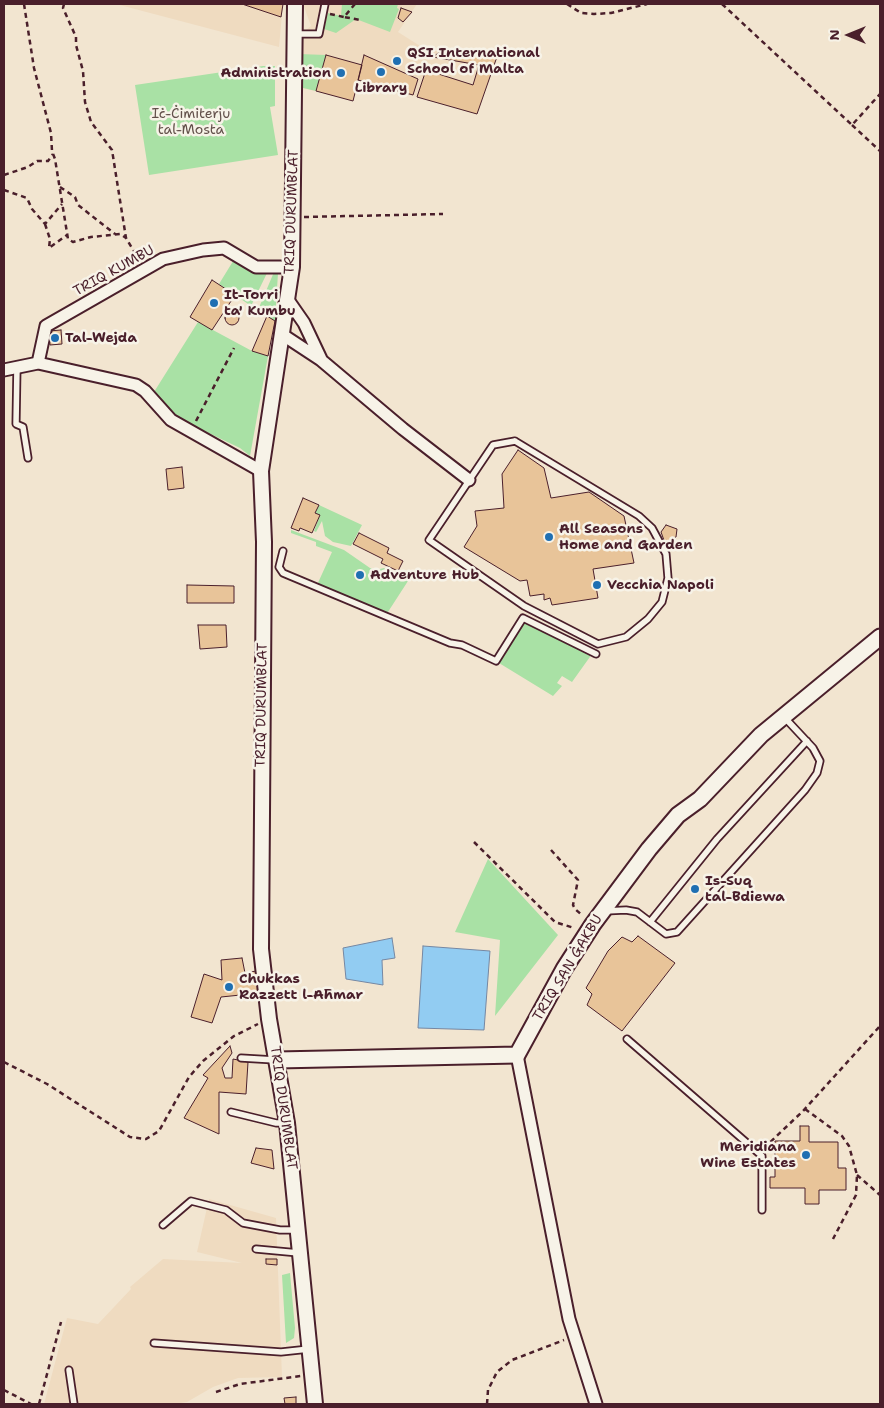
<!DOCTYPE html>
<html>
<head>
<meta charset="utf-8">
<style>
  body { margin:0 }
  #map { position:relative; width:884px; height:1408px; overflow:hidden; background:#f2e5d0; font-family:"Shantell Sans",sans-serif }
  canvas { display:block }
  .frame { position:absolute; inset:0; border:5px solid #4a1f2b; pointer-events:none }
  .north { position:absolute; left:824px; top:10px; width:50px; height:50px; -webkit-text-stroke:4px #f7f3e8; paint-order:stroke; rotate:270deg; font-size:14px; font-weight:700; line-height:20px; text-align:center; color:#4a1f2b }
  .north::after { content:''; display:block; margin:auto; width:18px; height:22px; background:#4a1f2b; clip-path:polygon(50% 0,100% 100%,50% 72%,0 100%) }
</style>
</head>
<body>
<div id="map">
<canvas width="884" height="1408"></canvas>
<div class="frame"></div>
<div class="north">N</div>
</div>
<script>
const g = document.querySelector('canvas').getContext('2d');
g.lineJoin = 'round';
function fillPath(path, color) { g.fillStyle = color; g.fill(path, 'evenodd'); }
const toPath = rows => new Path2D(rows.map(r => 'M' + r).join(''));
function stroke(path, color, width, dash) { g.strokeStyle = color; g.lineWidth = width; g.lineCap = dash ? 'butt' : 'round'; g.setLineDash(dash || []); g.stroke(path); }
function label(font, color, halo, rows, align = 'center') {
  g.font = font + ' "Shantell Sans",sans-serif'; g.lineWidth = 5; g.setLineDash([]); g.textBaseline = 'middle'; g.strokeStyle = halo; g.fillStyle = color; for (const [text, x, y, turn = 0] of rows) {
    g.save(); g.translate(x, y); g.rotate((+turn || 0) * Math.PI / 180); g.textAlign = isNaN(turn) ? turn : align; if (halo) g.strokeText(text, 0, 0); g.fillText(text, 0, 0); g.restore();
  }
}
fillPath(toPath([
  [116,4,283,4,279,47],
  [303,4,417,4,398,32,428,51,499,51,477,114,358,80,353,101,299,87,302,33,311,26],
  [209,1199,276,1218,282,1377,238,1378,213,1387,187,1402,174,1404,44,1404,67,1318,98,1324,131,1289,130,1287,163,1259,242,1263,197,1252]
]), '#efdbc0');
fillPath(toPath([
  [342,4,398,4,397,8,399,9,390,32,356,19,336,33,324,29,328,13,341,16],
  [299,54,326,55,316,91,299,87],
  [263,66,275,66,275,106,270,107,278,155,149,175,135,85],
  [235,258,268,271,251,306,219,284],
  [274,272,278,273,275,321,258,310],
  [198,322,252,351,268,356,250,456,240,448,173,416,154,392],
  [319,505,362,525,351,546,333,542,325,536,322,521,316,532,314,531,320,515,315,513],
  [291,530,344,550,370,568,376,570,384,568,408,581,386,615,317,585,332,552,316,546,316,542,291,533],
  [524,621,592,654,572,682,562,676,557,683,562,686,553,696,499,663],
  [488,859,558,935,495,1016,500,940,455,932],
  [290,1273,295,1328,294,1338,286,1343,282,1275]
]), '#a9e1a5');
const water = toPath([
  [392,938,395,958,382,960,383,985,346,979,343,948,392,938],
  [423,946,490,951,484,1030,418,1028,423,946]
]);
fillPath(water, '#92ccf2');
stroke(water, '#7587a2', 1);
const building = toPath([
  [242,4,283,4,281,17,242,4],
  [401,8,412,12,403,22,398,18,401,8],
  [441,51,499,51,477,114,417,97,426,70,473,85,479,65,433,57,441,51],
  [326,55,362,65,353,101,316,91,326,55],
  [364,55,418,79,413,95,358,80,364,55],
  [212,280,235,295,212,330,190,317,212,280],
  '225 318a7 7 0 1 1 14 0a7 7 0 1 1-14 0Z',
  [267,316,275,321,268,356,252,351,267,316],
  [61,330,62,344,50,345,49,331,61,330],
  [518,450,544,468,551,498,589,492,624,516,634,563,593,569,598,598,552,605,550,598,544,600,544,594,530,596,527,580,520,581,464,547,477,526,475,511,504,508,502,474,518,450],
  [182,467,184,488,168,490,166,469,182,467],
  [303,498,319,505,315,513,320,515,312,533,300,528,299,531,291,528,303,498],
  [666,525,677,529,676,537,665,543,661,532,666,525],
  [359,533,389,548,387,553,403,561,398,571,381,563,383,559,353,544,359,533],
  [187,585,234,586,234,603,187,603,187,585],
  [198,625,226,625,227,647,200,649,198,625],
  [638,936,675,963,622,1031,587,1005,592,994,586,988,608,951,622,937,632,942,638,936],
  [242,958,245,973,256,971,260,993,221,997,212,1023,191,1017,204,974,222,980,221,960,242,958],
  [230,1046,232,1053,222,1068,225,1078,232,1078,233,1059,248,1062,246,1094,219,1092,219,1134,184,1118,208,1078,203,1075,230,1046],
  [800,1126,809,1126,809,1142,838,1142,838,1168,846,1168,846,1190,819,1190,819,1204,805,1204,805,1188,770,1188,770,1177,775,1177,775,1141,800,1141,800,1126],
  [256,1148,272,1150,274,1169,251,1163,256,1148],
  [266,1259,277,1259,277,1265,266,1264,266,1259],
  [296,1397,296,1404,285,1404,284,1398,296,1397]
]);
fillPath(building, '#e8c499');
stroke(building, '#4a1f2b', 1);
const service = toPath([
  [295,34,319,34,325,4],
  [17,367,16,424,23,427,28,458],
  [515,441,639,516,652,528,666,554,668,578,662,602,648,619,626,637,598,644,524,606,429,540,493,445,515,441],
  [283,551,279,567,283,573,450,643,462,645,496,661,523,618,596,654],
  [605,911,626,910,637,912,666,934,677,932,805,790,817,773,820,761,813,748,785,718],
  [650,922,717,839,807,741],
  [627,1039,762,1156,762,1210],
  [241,1058,275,1060],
  [231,1112,276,1123,287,1123],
  [163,1225,191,1201,226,1210,243,1223,280,1230,298,1230],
  [256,1249,299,1253],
  [154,1343,281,1352,309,1349],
  [69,1370,74,1404]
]);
const minor = toPath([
  [288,300,304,323,321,359],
  [283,335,321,360,403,429,469,480],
  [38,363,46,326,163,259,203,250,224,248,256,267,292,267],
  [4,370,38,363,136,385,145,391,171,420,261,471],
  [517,1055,569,1319,596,1404]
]);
const tertiary = toPath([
  [295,4,292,267,261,471,264,542,261,949,269,1019,287,1123,315,1404]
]);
const secondary = toPath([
  [277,1060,517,1055,564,969,593,924,649,849,678,815,700,799,761,735,880,637]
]);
stroke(service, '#4a1f2b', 9);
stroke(minor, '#4a1f2b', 15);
stroke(tertiary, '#4a1f2b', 18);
stroke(secondary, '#4a1f2b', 19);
stroke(toPath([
  [24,4,34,68,51,133,52,151,55,159,68,239,73,242,91,237,120,234,126,238],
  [64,4,63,8,76,37,76,45,83,71,85,102,91,122,112,150,126,238,139,260],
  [355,4,344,17,360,20],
  [567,4,581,13,594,14,611,13,647,4],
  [722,4,852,125,880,94],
  [330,14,344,17],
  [852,125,880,151],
  [4,175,28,167,37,161,48,161,53,154],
  [60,187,75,197,78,205,115,234],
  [4,190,27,198,32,209,45,224,62,204],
  [304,217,443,214],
  [45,224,50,239,49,248,67,235],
  [196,421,234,348],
  [474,842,555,922,574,928],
  [551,850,578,880,573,905,575,909,582,915],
  [4,1062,47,1084,130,1137,146,1139,159,1131,189,1077,203,1061,234,1036,258,1024],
  [805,1109,842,1136,849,1146,857,1175,856,1195,833,1239],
  [764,1148,803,1111,880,1026],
  [857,1175,880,1195],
  [4,1390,31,1404],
  [216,1392,240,1384,301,1376],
  [39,1404,61,1322],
  [487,1404,488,1390,497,1372,512,1360,564,1340]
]), '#4a1f2b', 2.5, [5, 4]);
stroke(service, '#f7f3e8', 5.5);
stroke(minor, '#f7f3e8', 11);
stroke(tertiary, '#f7f3e8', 14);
stroke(secondary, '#f7f3e8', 15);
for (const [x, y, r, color] of [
  [397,61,5,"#1f6fb2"],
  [381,72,5,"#1f6fb2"],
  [341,73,5,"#1f6fb2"],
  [214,303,5,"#1f6fb2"],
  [55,338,5,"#1f6fb2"],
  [549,537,5,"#1f6fb2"],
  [360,575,5,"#1f6fb2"],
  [597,585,5,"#1f6fb2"],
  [695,889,5,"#1f6fb2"],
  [229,987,5,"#1f6fb2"],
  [806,1155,5,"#1f6fb2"]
]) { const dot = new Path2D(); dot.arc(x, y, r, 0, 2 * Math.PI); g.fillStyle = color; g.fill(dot); stroke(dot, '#f7f3e8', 2); }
label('bold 14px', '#4a1f2b', '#f7f3e8', [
  ["QSI International",407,53],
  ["School of Malta",407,69],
  ["Administration",331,73,"right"],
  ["Library",381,88,"center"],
  ["It-Torri",224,295],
  ["ta' Kumbu",224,311],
  ["Tal-Wejda",65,338],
  ["All Seasons",559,529],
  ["Home and Garden",559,545],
  ["Adventure Hub",370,575],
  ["Vecchia Napoli",607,585],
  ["Is-Suq",705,881],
  ["tal-Bdiewa",705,897],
  ["Chukkas",239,979],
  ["Razzett l-Aħmar",239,995],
  ["Meridiana",796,1147,"right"],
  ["Wine Estates",796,1163,"right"]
], 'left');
label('14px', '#62504a', '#f7f3e8', [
  ["Iċ-Ċimiterju",191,114],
  ["tal-Mosta",191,130]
]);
label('14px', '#4a1f2b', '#f7f3e8', [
  ["TRIQ DURUMBLAT",292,212,-88],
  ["TRIQ KUMBU",114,271,-29],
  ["TRIQ DURUMBLAT",262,705,-89],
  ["TRIQ SAN ĠAKBU",568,968,-59],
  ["TRIQ DURUMBLAT",283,1108,82]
]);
</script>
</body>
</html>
